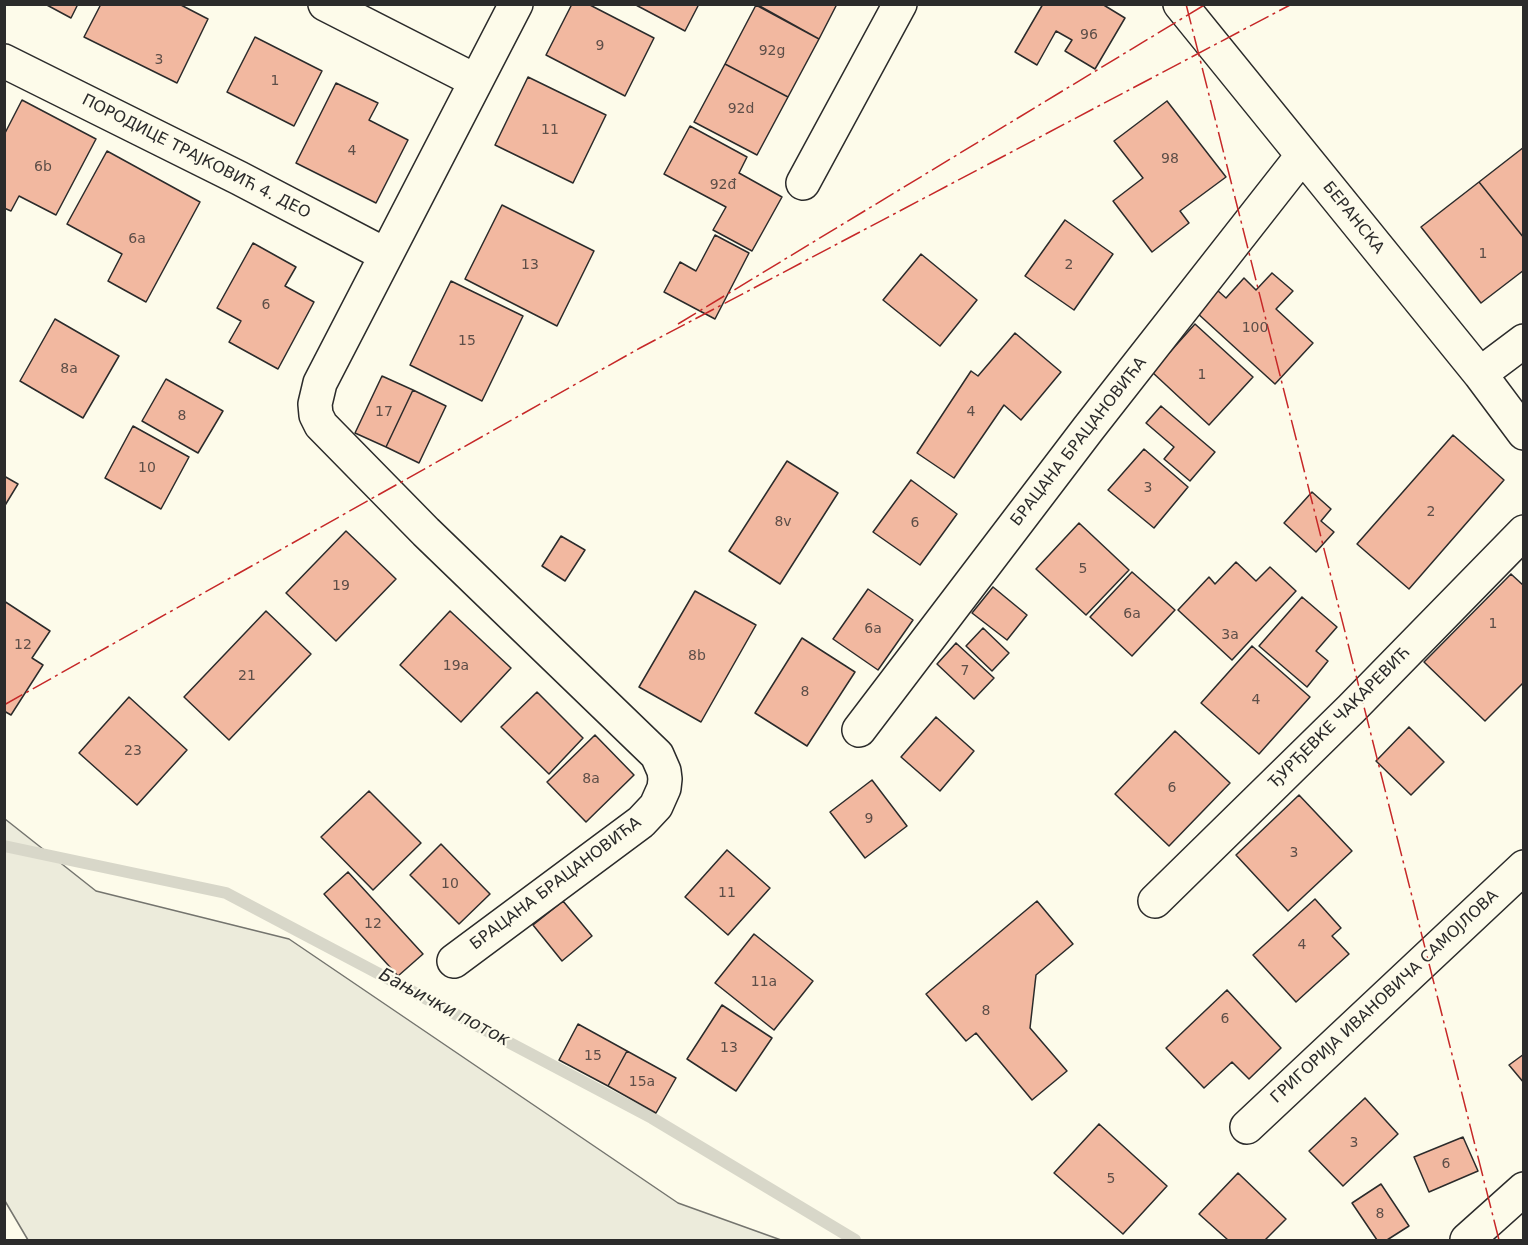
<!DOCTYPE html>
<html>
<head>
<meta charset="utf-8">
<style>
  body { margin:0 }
  #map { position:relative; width:1528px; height:1245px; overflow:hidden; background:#fdfbea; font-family:"DejaVu Sans",sans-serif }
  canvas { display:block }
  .frame { position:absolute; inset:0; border:6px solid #2b2b2b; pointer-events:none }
</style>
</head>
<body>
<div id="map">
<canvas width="1528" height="1245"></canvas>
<div class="frame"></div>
</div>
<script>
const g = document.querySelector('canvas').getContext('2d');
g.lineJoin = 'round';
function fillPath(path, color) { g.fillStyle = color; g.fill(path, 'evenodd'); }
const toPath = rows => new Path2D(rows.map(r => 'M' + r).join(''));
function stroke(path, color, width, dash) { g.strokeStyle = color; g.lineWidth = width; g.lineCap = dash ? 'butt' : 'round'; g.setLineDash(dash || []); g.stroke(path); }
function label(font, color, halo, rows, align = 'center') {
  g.font = font + ' "DejaVu Sans",sans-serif'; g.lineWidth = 4.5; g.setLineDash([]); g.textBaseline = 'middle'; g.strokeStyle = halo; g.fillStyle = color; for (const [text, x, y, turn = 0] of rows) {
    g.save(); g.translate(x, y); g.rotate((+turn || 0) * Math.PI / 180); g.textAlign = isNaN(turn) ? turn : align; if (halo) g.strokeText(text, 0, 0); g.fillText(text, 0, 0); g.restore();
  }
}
const green = toPath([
  [5,819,96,891,289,939,678,1203,781,1240,28,1240,5,1201,5,819]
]);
fillPath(green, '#ecebdb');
stroke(green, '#74746e', 1.5);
stroke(toPath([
  [4,846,226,893,652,1118,855,1240]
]), '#d8d7c9', 12);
const building = toPath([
  [45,4,78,4,71,18,45,4],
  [101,4,179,4,208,19,177,83,84,37,101,4],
  [572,4,588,4,654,38,625,96,546,55,572,4],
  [634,4,699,4,685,31,634,4],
  [756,4,837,4,819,39,756,4],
  [1043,4,1102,4,1125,18,1095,69,1065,51,1072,40,1056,31,1037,65,1015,52,1043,4],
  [756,5,819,39,788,97,725,64,756,5],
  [255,37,322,71,294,126,227,92,255,37],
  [725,64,788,97,757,155,694,122,725,64],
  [528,77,606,115,573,183,495,145,528,77],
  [336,83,378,103,369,120,408,140,376,203,296,163,336,83],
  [22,100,96,139,56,215,19,196,11,211,4,208,4,135,22,100],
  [1167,101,1226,177,1180,211,1189,223,1152,252,1113,201,1143,178,1114,141,1167,101],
  [690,126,747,157,739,173,782,197,752,251,713,230,726,207,664,174,690,126],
  [1524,147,1524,238,1479,182,1524,147],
  [107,151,200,202,146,302,108,281,122,254,67,224,107,151],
  [1479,182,1524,238,1524,270,1481,303,1421,227,1479,182],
  [502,205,594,251,557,326,465,279,502,205],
  [1065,220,1113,254,1074,310,1025,276,1065,220],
  [715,235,749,253,715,319,664,292,680,262,696,271,715,235],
  [253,243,296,267,285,286,314,302,278,369,229,342,241,321,217,308,253,243],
  [921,254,977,300,940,346,883,300,921,254],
  [1272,273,1293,291,1276,309,1313,343,1275,384,1196,312,1217,290,1226,298,1244,278,1256,290,1272,273],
  [451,281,523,316,482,401,410,365,451,281],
  [55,319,119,356,83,418,20,381,55,319],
  [1195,324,1253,377,1209,425,1152,372,1195,324],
  [1015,333,1061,372,1021,420,1004,405,954,478,917,453,971,371,978,376,1015,333],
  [382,376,413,390,386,447,355,433,382,376],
  [166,379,223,411,198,453,142,421,166,379],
  [413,390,446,406,419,463,386,447,413,390],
  [1161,406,1215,452,1190,481,1164,459,1174,447,1146,423,1161,406],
  [133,426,189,457,161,509,105,478,133,426],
  [1453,435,1504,480,1409,589,1357,544,1453,435],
  [1144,449,1188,487,1154,528,1108,490,1144,449],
  [787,461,838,493,780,584,729,551,787,461],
  [4,476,18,484,4,507,4,476],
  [911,480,957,514,920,565,873,532,911,480],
  [1312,492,1331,509,1321,521,1334,532,1316,552,1284,523,1312,492],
  [1079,523,1129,570,1086,615,1036,569,1079,523],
  [346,531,396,579,336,641,286,593,346,531],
  [561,536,585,550,565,581,542,566,561,536],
  [1236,562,1256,581,1270,567,1296,591,1232,660,1178,610,1209,577,1215,584,1236,562],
  [1132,572,1175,610,1132,656,1090,617,1132,572],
  [1511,574,1524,586,1524,682,1485,721,1424,662,1511,574],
  [993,587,1027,615,1007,640,972,613,993,587],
  [868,589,913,620,878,670,833,639,868,589],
  [695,591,756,625,701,722,639,687,695,591],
  [1302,597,1337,627,1316,651,1328,661,1307,687,1259,646,1302,597],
  [4,601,50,631,32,658,43,665,11,715,4,711,4,601],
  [266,611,311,654,229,740,184,697,266,611],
  [450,611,511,668,461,722,400,665,450,611],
  [983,628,1009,653,992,671,966,646,983,628],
  [802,638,855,672,807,746,755,713,802,638],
  [956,643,994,678,974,699,937,664,956,643],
  [1252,646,1310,697,1259,754,1201,703,1252,646],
  [537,692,583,738,549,774,501,727,537,692],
  [129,697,187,750,137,805,79,753,129,697],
  [936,717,974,751,940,791,901,757,936,717],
  [1409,727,1444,762,1411,795,1376,761,1409,727],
  [1175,731,1230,783,1169,846,1115,794,1175,731],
  [595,735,634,775,586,822,547,782,595,735],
  [872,780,907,826,865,858,830,812,872,780],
  [369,791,421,843,373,890,321,837,369,791],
  [1299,795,1352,851,1288,911,1236,855,1299,795],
  [441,844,490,894,459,924,410,875,441,844],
  [727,850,770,888,728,935,685,897,727,850],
  [348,872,423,954,398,976,324,894,348,872],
  [1315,899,1341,928,1332,936,1349,954,1296,1002,1253,955,1315,899],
  [563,901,592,936,562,961,533,925,563,901],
  [1037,901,1073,944,1036,975,1030,1028,1067,1071,1032,1100,976,1033,966,1041,926,994,1037,901],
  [754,934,813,981,774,1030,715,983,754,934],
  [1227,990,1281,1048,1249,1079,1232,1062,1204,1088,1166,1048,1227,990],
  [722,1005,772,1038,736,1091,687,1059,722,1005],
  [578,1024,627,1051,608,1086,559,1060,578,1024],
  [627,1051,676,1078,656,1113,608,1086,627,1051],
  [1524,1054,1524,1083,1509,1065,1524,1054],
  [1365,1098,1398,1134,1343,1186,1309,1151,1365,1098],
  [1099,1124,1167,1186,1123,1234,1054,1173,1099,1124],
  [1463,1137,1478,1171,1429,1192,1414,1157,1463,1137],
  [1238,1173,1286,1219,1265,1240,1228,1240,1199,1214,1238,1173],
  [1381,1184,1409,1226,1387,1240,1377,1240,1352,1203,1381,1184]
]);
fillPath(building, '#f2b8a0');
stroke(building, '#2b2b2b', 1.5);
const street = toPath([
  [325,4,476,81],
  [1180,4,1480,374,1524,433],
  [4,61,239,178,386,255],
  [803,183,900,4],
  [1480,374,1524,341],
  [859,730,1088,429,1302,156],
  [1155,901,1351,709,1524,532],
  [454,961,641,822,656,806,664,788,665,779,664,771,657,755,426,532,321,425,316,415,315,404,320,383,516,4],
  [1247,1127,1524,867],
  [1467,1240,1524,1189]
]);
stroke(street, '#2b2b2b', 36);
stroke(street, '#fdfbea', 33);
stroke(toPath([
  [1186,4,1499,1240],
  [678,324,1206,4],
  [4,705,640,348,1292,4]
]), '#c62828', 1.5, [21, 4.5, 3, 4.5]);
label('14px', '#5d4e48', null, [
  ["96",1089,35],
  ["9",600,46],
  ["92g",772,51],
  ["3",159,60],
  ["1",275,81],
  ["92d",741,109],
  ["11",550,130],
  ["4",352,151],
  ["98",1170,159],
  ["6b",43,167],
  ["92đ",723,185],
  ["6a",137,239],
  ["1",1483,254],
  ["13",530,265],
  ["2",1069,265],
  ["6",266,305],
  ["100",1255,328],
  ["15",467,341],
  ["8a",69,369],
  ["1",1202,375],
  ["17",384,412],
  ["4",971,412],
  ["8",182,416],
  ["10",147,468],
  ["3",1148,488],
  ["2",1431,512],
  ["8v",783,522],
  ["6",915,523],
  ["5",1083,569],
  ["19",341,586],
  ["6a",1132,614],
  ["1",1493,624],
  ["6a",873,629],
  ["3a",1230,635],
  ["12",23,645],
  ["8b",697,656],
  ["19a",456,666],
  ["7",965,671],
  ["21",247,676],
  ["8",805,692],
  ["4",1256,700],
  ["23",133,751],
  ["8a",591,779],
  ["6",1172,788],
  ["9",869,819],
  ["3",1294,853],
  ["10",450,884],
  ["11",727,893],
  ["12",373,924],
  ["4",1302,945],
  ["11a",764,982],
  ["8",986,1011],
  ["6",1225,1019],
  ["13",729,1048],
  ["15",593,1056],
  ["15a",642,1082],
  ["3",1354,1143],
  ["6",1446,1164],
  ["5",1111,1179],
  ["8",1380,1214]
]);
label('16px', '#2b2b2b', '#fdfbea', [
  ["ПОРОДИЦЕ ТРАЈКОВИЋ 4. ДЕО",196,157,27],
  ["БЕРАНСКА",1353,218,51],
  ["БРАЦАНА БРАЦАНОВИЋА",1079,442,-52],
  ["ЂУРЂЕВКЕ ЧАКАРЕВИЋ",1340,718,-45],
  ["БРАЦАНА БРАЦАНОВИЋА",556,884,-37],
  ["ГРИГОРИЈА ИВАНОВИЧА САМОЈЛОВА",1385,997,-43]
]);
label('italic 18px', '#2b2b2b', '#fdfbea', [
  ["Бањички поток",444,1008,28]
]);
</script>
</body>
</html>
